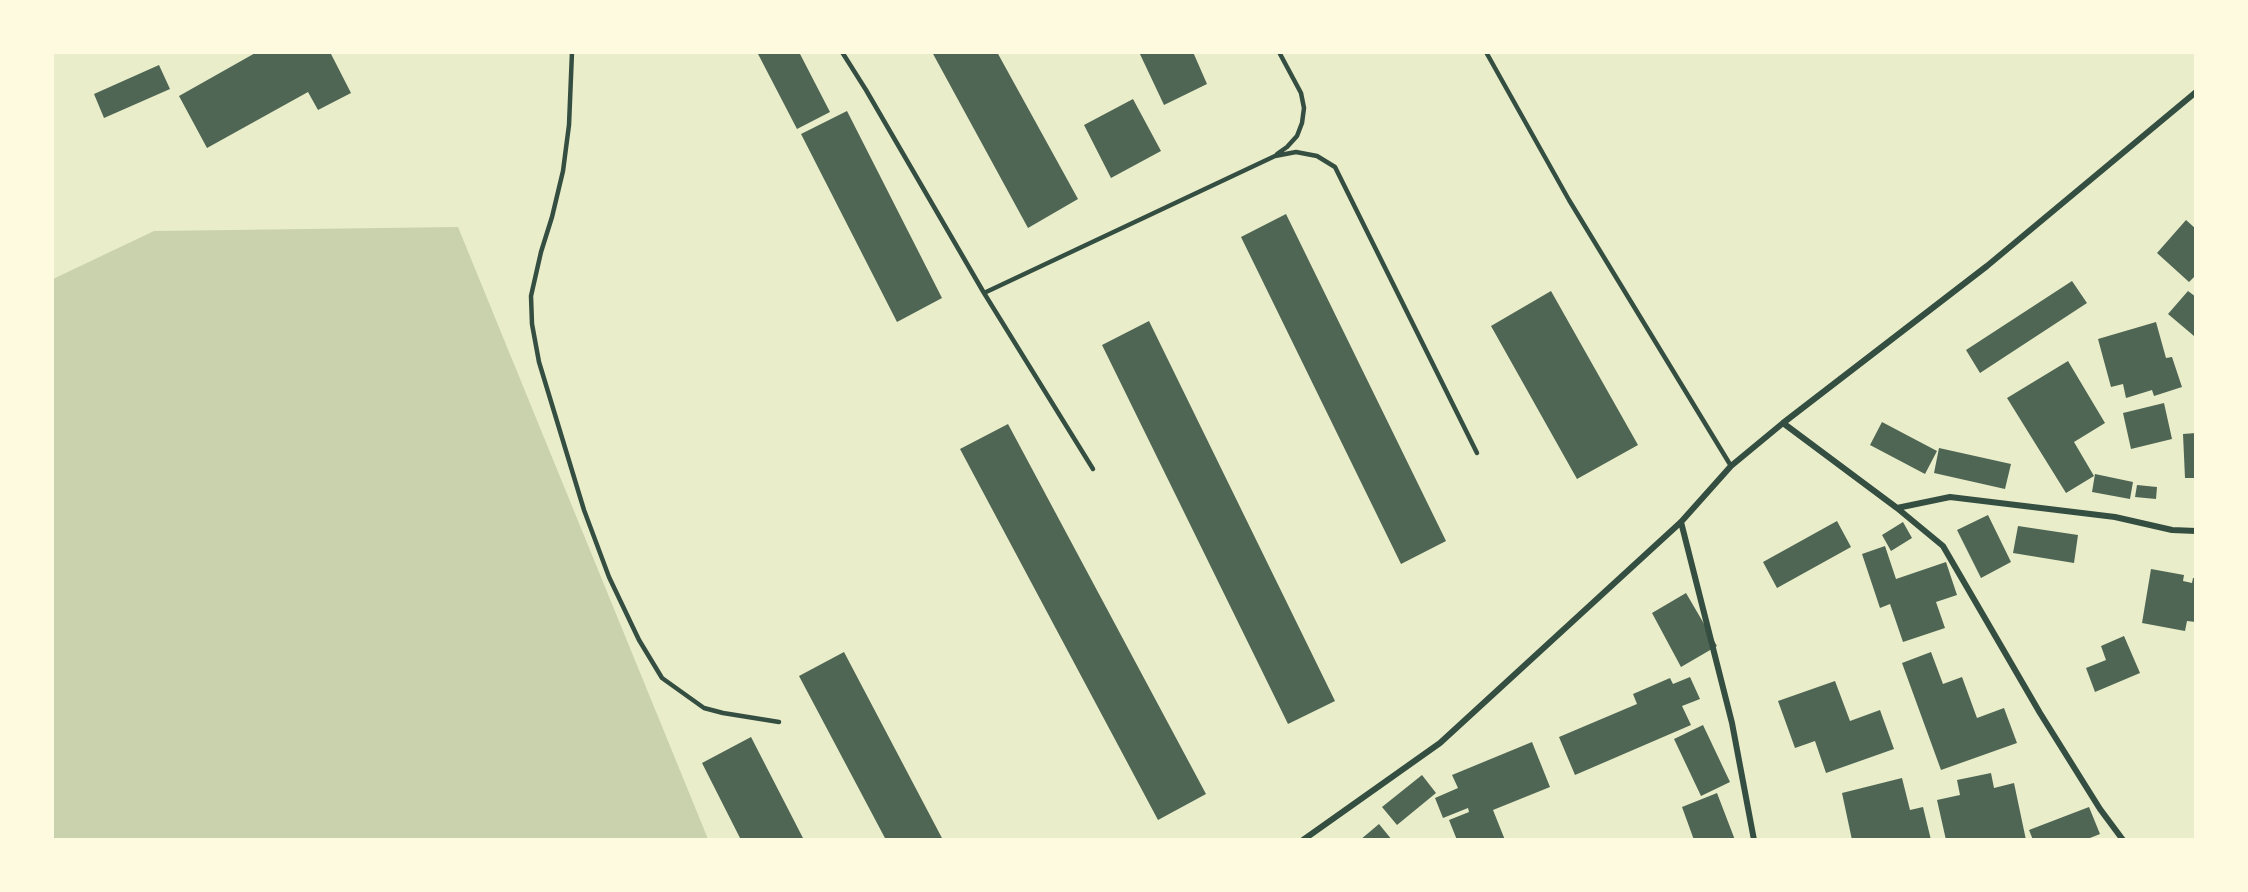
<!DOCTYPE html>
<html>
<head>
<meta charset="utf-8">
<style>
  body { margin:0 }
  #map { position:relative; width:2248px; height:892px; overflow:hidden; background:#e9edc9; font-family:"IBM Plex Sans",sans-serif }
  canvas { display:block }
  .frame { position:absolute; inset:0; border:54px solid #fefae0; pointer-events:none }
</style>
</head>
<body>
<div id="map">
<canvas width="2248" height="892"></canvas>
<div class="frame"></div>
</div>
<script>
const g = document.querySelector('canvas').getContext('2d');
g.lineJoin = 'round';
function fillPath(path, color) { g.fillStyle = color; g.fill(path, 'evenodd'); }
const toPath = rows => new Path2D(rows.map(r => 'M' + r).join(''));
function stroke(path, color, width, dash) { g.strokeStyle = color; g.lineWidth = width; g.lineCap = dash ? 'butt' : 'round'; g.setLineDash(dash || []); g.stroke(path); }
fillPath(toPath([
  [458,227,708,839,53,839,53,279,154,231]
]), '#cad2ad');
fillPath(toPath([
  [257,52,330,52,351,93,318,110,308,92,207,148,179,96],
  [757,52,799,52,830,112,797,129],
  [932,52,997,52,1078,199,1028,228],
  [1139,52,1193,52,1207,84,1164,105],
  [159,65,170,89,104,118,94,94],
  [1133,99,1161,151,1111,178,1084,125],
  [847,111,942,298,897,322,801,134],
  [1286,214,1446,541,1401,564,1241,237],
  [2186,220,2196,229,2196,275,2189,282,2157,253],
  [2072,281,2087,303,1980,373,1966,350],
  [1551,291,1638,445,1577,479,1491,326],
  [2188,291,2196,297,2194,336,2168,314],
  [1149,321,1335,701,1288,724,1102,345],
  [2156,322,2166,358,2172,357,2182,387,2154,396,2152,390,2126,398,2123,384,2111,387,2098,339],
  [2068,361,2105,423,2074,442,2094,476,2066,493,2007,398],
  [2164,403,2172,439,2131,449,2123,413],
  [1882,422,1937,451,1925,474,1870,445],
  [1008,424,1206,794,1158,820,960,449],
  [2196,433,2196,478,2185,478,2183,434],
  [1939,448,2011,464,2005,489,1934,473],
  [2095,474,2133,482,2130,499,2092,492],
  [2137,485,2157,487,2156,499,2135,497],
  [1988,515,2011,562,1981,578,1957,530],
  [1837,521,1851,547,1777,588,1763,562],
  [1903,522,1912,538,1891,551,1882,535],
  [2018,526,2078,535,2074,563,2013,553],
  [1885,546,1896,579,1946,562,1957,595,1936,602,1945,628,1903,642,1890,604,1880,608,1862,554],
  [2151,569,2184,575,2183,581,2192,583,2193,578,2196,578,2196,622,2187,621,2185,631,2142,623],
  [1686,593,1717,646,1681,667,1652,613],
  [2124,636,2140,673,2095,692,2086,668,2106,660,2101,646],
  [844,652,943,840,886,840,799,676],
  [1931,652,1943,684,1962,677,1977,718,2004,708,2017,743,1941,770,1902,663],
  [1690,677,1700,699,1682,706,1691,725,1575,775,1559,737,1637,704,1633,694,1670,678,1673,684],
  [1835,681,1850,721,1880,710,1894,749,1826,773,1815,741,1795,748,1778,701],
  [1703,725,1730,782,1701,796,1674,739],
  [751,737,804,840,741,840,702,763],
  [1532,742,1550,787,1493,810,1505,840,1457,840,1449,820,1469,812,1468,808,1443,818,1435,798,1458,788,1452,775],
  [1991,773,1994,788,2014,783,2026,840,1946,840,1937,800,1960,795,1957,780],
  [1422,775,1436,793,1397,825,1382,807],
  [1902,778,1910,810,1923,807,1931,840,1852,840,1842,793],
  [1717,793,1735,840,1694,840,1682,807],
  [2089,807,2100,834,2090,838,2091,840,2033,840,2029,830],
  [1379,824,1392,840,1360,840]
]), '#4f6655');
stroke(toPath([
  [572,52,569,125,563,171,552,217,541,252,531,296,532,324,539,362,584,510,609,577,639,640,662,678,704,708,723,713,779,722],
  [842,52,866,90,984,293,1093,469],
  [1486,52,1569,200,1731,466],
  [1277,154,1287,147,1297,136,1302,123,1304,108,1301,93,1279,52],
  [984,293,1275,156,1296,152,1317,156,1335,167,1477,453]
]), '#344e41', 4.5);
stroke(toPath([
  [1783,423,1897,508,1943,546,2040,713,2100,809,2123,840],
  [1897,508,1950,497,2115,517,2172,530,2196,531],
  [1681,522,1732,723,1754,840],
  [1303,840,1440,743,1681,522,1731,466,1783,423,1987,266,2196,92]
]), '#344e41', 6);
</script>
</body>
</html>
